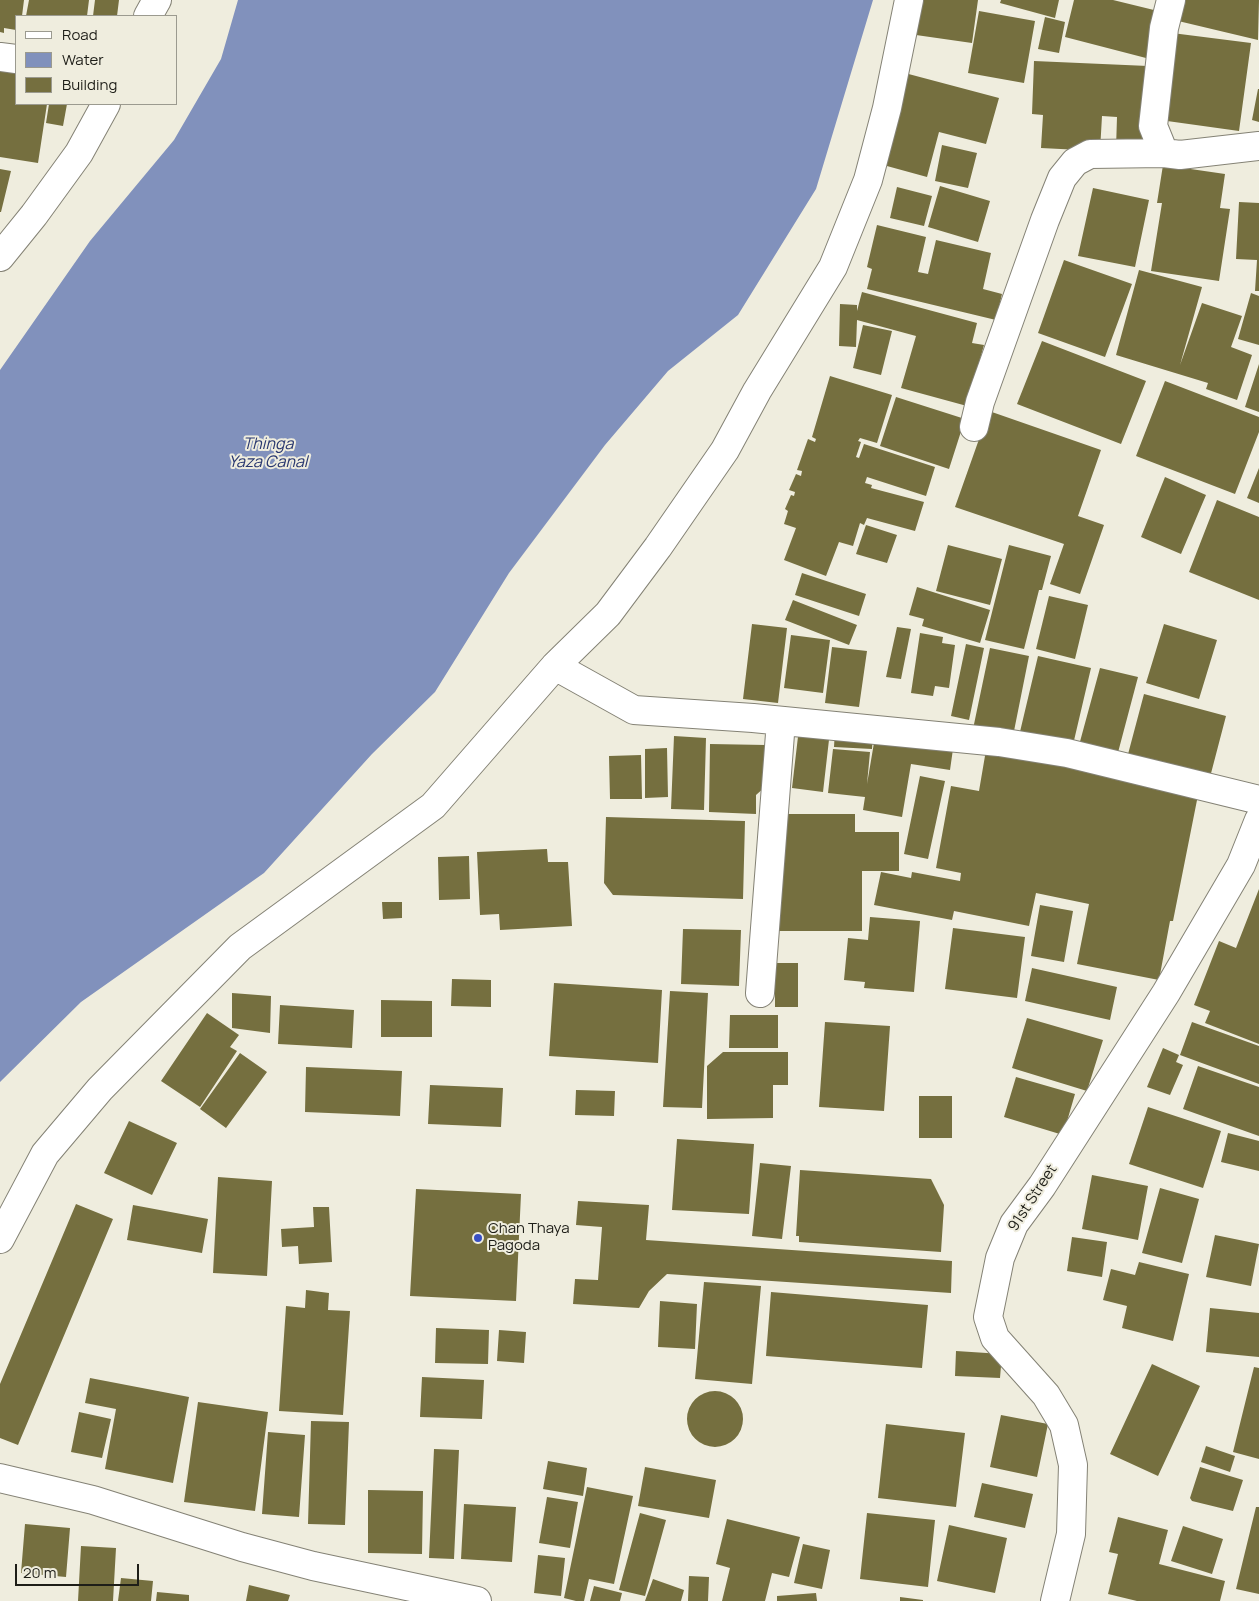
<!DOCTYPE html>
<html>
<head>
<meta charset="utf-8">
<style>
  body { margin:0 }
  #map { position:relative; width:1259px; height:1601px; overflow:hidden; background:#efedde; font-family:Manrope,sans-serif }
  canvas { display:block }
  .legend { position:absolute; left:15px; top:15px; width:162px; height:90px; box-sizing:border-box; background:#efedde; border:1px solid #9b9a8f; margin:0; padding:6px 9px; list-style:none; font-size:15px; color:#1e1e18 }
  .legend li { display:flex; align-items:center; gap:10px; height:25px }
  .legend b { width:25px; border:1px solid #9b9a8f }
  .scale { position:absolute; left:15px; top:1564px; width:124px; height:22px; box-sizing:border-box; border:2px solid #1e1e18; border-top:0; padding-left:6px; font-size:15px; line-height:18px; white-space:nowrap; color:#1e1e18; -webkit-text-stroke:4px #efedde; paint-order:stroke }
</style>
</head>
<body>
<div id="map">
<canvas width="1259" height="1601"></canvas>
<ul class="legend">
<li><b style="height:6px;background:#fff"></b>Road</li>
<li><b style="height:14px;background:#8191bc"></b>Water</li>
<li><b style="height:14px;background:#756f3f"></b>Building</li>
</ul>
<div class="scale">20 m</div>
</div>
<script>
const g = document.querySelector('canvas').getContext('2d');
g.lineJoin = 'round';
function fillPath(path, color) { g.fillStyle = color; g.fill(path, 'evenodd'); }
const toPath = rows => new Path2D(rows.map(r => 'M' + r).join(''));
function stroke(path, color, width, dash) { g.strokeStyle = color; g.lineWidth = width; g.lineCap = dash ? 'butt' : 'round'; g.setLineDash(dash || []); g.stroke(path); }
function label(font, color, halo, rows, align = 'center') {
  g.font = font + ' Manrope,sans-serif'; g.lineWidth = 4; g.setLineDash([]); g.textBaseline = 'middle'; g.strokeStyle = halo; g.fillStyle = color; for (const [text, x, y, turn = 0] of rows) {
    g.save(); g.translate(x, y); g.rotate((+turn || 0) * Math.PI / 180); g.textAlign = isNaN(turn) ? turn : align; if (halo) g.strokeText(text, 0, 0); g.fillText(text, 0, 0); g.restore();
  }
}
fillPath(toPath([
  [238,0,873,0,816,189,738,315,668,371,605,445,509,573,435,692,372,754,264,873,81,1002,0,1082,0,370,90,241,174,140,221,59]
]), '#8191bc');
fillPath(toPath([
  [0,0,24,0,22,16,16,16,16,30,4,28,4,33,0,32],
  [29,0,89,0,87,16,26,16],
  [95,0,119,0,117,16,93,16],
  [914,0,978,0,972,43,909,34],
  [1001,0,1059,0,1055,18,1000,3],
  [1074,0,1113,0,1158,11,1146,58,1065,37],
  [1179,0,1259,0,1258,40,1174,20],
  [979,11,1035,21,1024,83,968,73],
  [1045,17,1065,22,1059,53,1038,49],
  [1172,33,1251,43,1239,131,1160,120],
  [1034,61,1148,66,1144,150,1116,149,1117,117,1102,116,1100,151,1041,148,1043,115,1032,114],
  [0,64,16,66,16,104,47,104,38,163,0,157],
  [901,72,999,98,986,144,939,132,927,177,876,163],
  [1258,89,1259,89,1259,122,1252,120],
  [49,104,67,104,63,126,46,123],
  [942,145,977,153,968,188,935,181],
  [1163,165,1225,174,1220,208,1230,209,1219,281,1151,271,1162,203,1157,203],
  [0,169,11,171,1,212,0,212],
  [940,186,990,201,978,242,928,227],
  [897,187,932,196,924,226,890,218],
  [1093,188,1149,200,1135,267,1078,256],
  [1239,202,1259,203,1259,291,1255,291,1257,260,1236,259],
  [877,225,926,237,918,272,928,274,936,240,991,253,983,289,1002,294,996,320,867,289,872,269,867,267],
  [1064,260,1132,284,1105,357,1038,333],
  [1139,270,1202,287,1180,365,1202,303,1242,316,1231,347,1252,355,1237,400,1206,389,1208,383,1116,355],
  [862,292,977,323,972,343,984,345,967,406,901,388,916,336,857,320,856,347,839,346,840,304,857,305,857,311],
  [1251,293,1259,296,1259,345,1238,339],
  [863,325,892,331,881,375,853,368],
  [1042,341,1146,381,1121,444,1017,404],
  [1259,364,1259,412,1245,407],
  [830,376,892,395,877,443,860,438,858,441,861,442,856,457,859,458,864,444,935,467,926,496,867,477,865,483,872,485,871,488,924,502,915,531,867,518,864,525,860,523,853,546,839,542,826,576,784,560,796,528,784,524,788,511,785,509,791,495,794,496,795,492,789,490,796,474,801,476,802,471,797,470,808,439,815,442,816,439,812,437],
  [1165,381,1259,417,1259,432,1235,494,1136,456],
  [896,397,965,419,949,469,880,446],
  [989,411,1101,450,1078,516,1104,525,1080,594,1050,584,1064,544,955,507],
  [1259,468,1259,503,1247,498],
  [1165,477,1206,495,1181,554,1141,537],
  [1217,500,1259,517,1259,600,1189,572],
  [866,525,897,535,887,563,856,554],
  [948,545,1002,559,990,605,936,591],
  [1009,545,1051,556,1042,590,1039,590,1024,649,985,640],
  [802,573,866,594,859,616,795,595],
  [917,587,990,610,980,643,922,626,924,619,909,615],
  [1049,596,1088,605,1075,659,1036,649],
  [793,600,857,625,849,645,785,620],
  [752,624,787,628,778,703,743,699],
  [1164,624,1217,640,1199,699,1146,683],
  [897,627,911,629,901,679,886,677],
  [920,633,943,637,942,643,955,645,949,688,935,686,933,696,911,693],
  [791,635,830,640,823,693,784,688],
  [966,644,984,648,969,720,951,716],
  [832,647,867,651,859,707,825,703],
  [990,648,1029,656,1013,736,973,729],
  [1038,656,1091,668,1072,749,1019,736],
  [1100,668,1138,677,1116,760,1078,749],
  [1144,694,1226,716,1209,781,1127,758],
  [799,728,830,731,823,792,792,788],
  [835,730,873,734,872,749,834,747],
  [876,731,954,742,950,770,911,764,902,817,863,810,865,797,828,793,833,749,870,752,867,784],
  [674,736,706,738,704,810,671,809],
  [710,744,766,745,765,787,756,795,756,814,709,812],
  [667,748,668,797,645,798,645,749],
  [986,750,1199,790,1173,921,1170,921,1159,980,1077,964,1089,904,1036,893,1029,926,954,911,952,920,874,905,881,872,911,878,912,872,960,881,961,873,936,868,951,786,979,791],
  [641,755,642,799,610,799,609,756],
  [920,776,945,781,928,859,904,854],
  [777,814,855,814,855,832,899,832,899,871,862,871,862,931,777,931],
  [606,817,745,821,743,899,613,895,604,883],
  [547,849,548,862,568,862,572,926,500,930,499,914,480,915,477,852],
  [469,856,470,899,439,900,438,857],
  [1259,889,1259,1044,1205,1023,1210,1011,1194,1005,1219,941,1236,948],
  [382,902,402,902,402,918,383,919],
  [1040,905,1073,911,1064,962,1031,956],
  [870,917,920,921,914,992,864,988,865,982,844,980,848,938,868,940],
  [953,928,1025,937,1017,998,945,989],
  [683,929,741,930,739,986,681,984],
  [775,963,798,963,798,1007,775,1007],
  [1032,968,1117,987,1110,1020,1025,1001],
  [452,979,491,980,491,1007,451,1006],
  [554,983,662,990,658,1063,549,1056],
  [670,991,708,993,702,1108,663,1107],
  [232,993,271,996,270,1033,232,1028],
  [381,1000,432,1001,432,1037,381,1037],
  [280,1005,354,1010,352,1048,278,1044],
  [207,1013,239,1035,230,1047,237,1051,200,1107,161,1081],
  [730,1015,778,1015,778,1048,729,1048],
  [1027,1018,1103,1040,1087,1091,1012,1068],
  [825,1022,890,1026,884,1111,819,1107],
  [1192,1022,1259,1046,1259,1084,1180,1055],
  [1163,1048,1179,1055,1176,1062,1183,1065,1170,1095,1147,1087],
  [723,1052,788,1052,788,1085,773,1085,773,1118,707,1119,707,1066],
  [240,1053,267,1072,226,1128,200,1109],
  [1198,1066,1259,1087,1259,1136,1183,1109],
  [306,1067,402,1071,400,1116,305,1112],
  [1016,1077,1075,1094,1063,1135,1004,1117],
  [430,1085,503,1088,501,1127,428,1124],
  [576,1090,615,1091,614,1116,575,1115],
  [919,1096,952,1096,952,1138,919,1138],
  [1148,1107,1221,1131,1203,1188,1129,1164],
  [129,1121,177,1143,152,1195,104,1173],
  [1228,1133,1259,1141,1259,1171,1221,1162],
  [677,1139,754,1144,749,1214,672,1210],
  [760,1163,791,1166,782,1239,752,1236],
  [800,1170,931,1179,944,1205,941,1252,799,1242,799,1236,796,1236],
  [1092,1175,1148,1186,1138,1240,1082,1229],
  [218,1177,272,1181,267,1276,213,1273],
  [1160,1188,1199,1199,1182,1263,1142,1253],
  [416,1189,521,1194,516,1301,410,1296],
  [578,1201,649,1205,646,1240,952,1261,951,1293,667,1274,649,1291,639,1308,573,1304,575,1279,598,1280,602,1227,576,1225],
  [76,1204,113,1219,18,1445,0,1438,0,1384],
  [133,1205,208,1219,202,1253,127,1240],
  [313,1207,329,1207,332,1262,299,1264,298,1246,282,1247,281,1229,314,1227],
  [1215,1235,1259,1244,1251,1286,1206,1277],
  [1072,1237,1107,1242,1102,1277,1067,1271],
  [1139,1262,1189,1274,1173,1341,1122,1328,1127,1306,1103,1300,1111,1269,1135,1275],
  [704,1282,761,1286,752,1384,695,1379],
  [306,1290,329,1293,328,1310,350,1311,343,1415,279,1411,286,1306,305,1308],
  [771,1292,928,1305,922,1368,766,1356],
  [660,1301,697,1304,695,1349,658,1347],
  [1210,1308,1259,1313,1259,1357,1206,1352],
  [436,1328,489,1330,488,1364,435,1363],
  [499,1330,526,1332,524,1363,497,1361],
  [956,1351,1002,1354,1000,1378,955,1376],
  [1152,1364,1200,1386,1158,1476,1110,1454],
  [1254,1367,1259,1368,1259,1459,1233,1452],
  [422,1377,484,1380,482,1419,420,1417],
  [90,1378,189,1397,173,1483,105,1469,116,1409,85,1403],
  '687 1419a28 28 0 1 1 56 0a28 28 0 1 1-56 0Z',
  [198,1402,268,1412,255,1511,184,1502],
  [79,1412,111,1419,102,1458,71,1452],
  [1001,1415,1048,1424,1037,1477,990,1467],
  [311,1421,349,1422,345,1525,308,1524],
  [886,1424,965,1433,956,1507,878,1498],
  [268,1432,305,1435,299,1517,262,1514],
  [1206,1446,1235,1456,1230,1472,1201,1462],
  [434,1449,459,1450,454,1559,429,1558],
  [548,1461,587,1468,583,1496,543,1489],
  [645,1467,716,1480,709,1518,638,1506],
  [1200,1467,1243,1480,1233,1511,1192,1501,1190,1498],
  [982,1483,1033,1494,1025,1528,974,1517],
  [587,1487,633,1496,614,1584,589,1579,584,1601,576,1601,564,1598],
  [368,1490,423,1491,422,1554,368,1553],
  [547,1497,578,1502,570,1548,539,1543],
  [464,1504,516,1507,512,1562,461,1559],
  [1256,1507,1259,1507,1259,1594,1236,1589],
  [640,1513,666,1520,645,1596,619,1590],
  [867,1513,935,1520,928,1587,860,1579],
  [1118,1517,1168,1530,1159,1564,1225,1581,1220,1601,1137,1601,1108,1594,1118,1554,1109,1552],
  [727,1519,800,1537,789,1577,772,1573,765,1601,722,1601,730,1568,716,1564],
  [25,1524,70,1528,66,1577,21,1573],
  [949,1525,1007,1538,995,1593,937,1581],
  [1183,1526,1223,1539,1212,1574,1171,1561],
  [803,1544,830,1550,822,1589,794,1583],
  [81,1546,116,1548,113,1601,78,1601],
  [538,1555,565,1558,561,1596,534,1593],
  [689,1576,709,1577,708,1601,688,1601],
  [121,1578,153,1581,151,1601,118,1601],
  [653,1579,684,1590,681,1601,645,1601],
  [249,1585,290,1595,288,1601,246,1601],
  [594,1586,622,1593,620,1601,590,1601],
  [157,1592,189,1595,189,1601,156,1601],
  [816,1593,817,1601,777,1601,777,1596],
  [900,1597,923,1600,923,1601,900,1601]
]), '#756f3f');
const street = toPath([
  [148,16,157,0],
  [0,57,16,59],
  [1164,153,1153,126,1164,28,1171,0],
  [0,257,34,215,79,153,106,104],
  [974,427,980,402,1045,220,1062,178,1075,162,1090,154,1164,153,1180,155,1259,146],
  [555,666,634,710,753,718,999,742,1067,753,1259,800],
  [760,993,781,721],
  [0,1239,45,1154,100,1089,240,947,433,806,555,666,608,614,658,547,725,450,757,391,833,267,868,180,887,108,909,0],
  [0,1478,93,1500,242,1547,313,1566,477,1601],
  [1055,1601,1071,1534,1073,1465,1064,1425,1046,1395,995,1338,988,1317,1000,1258,1014,1224,1042,1186,1166,993,1241,865,1259,820]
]);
stroke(street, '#848275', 30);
stroke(street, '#fff', 28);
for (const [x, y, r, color] of [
  [478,1238,5,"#3950c3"]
]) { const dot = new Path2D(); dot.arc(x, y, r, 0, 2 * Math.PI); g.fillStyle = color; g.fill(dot); stroke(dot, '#efedde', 2); }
label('15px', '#1e1e18', '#efedde', [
  ["91st Street",1033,1198,-57]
]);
label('15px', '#1e1e18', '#efedde', [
  ["Chan Thaya",488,1229],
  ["Pagoda",488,1246]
], 'left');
label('italic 16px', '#28376f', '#efedde', [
  ["Thinga",268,445],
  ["Yaza Canal",268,463]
]);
</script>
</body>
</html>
